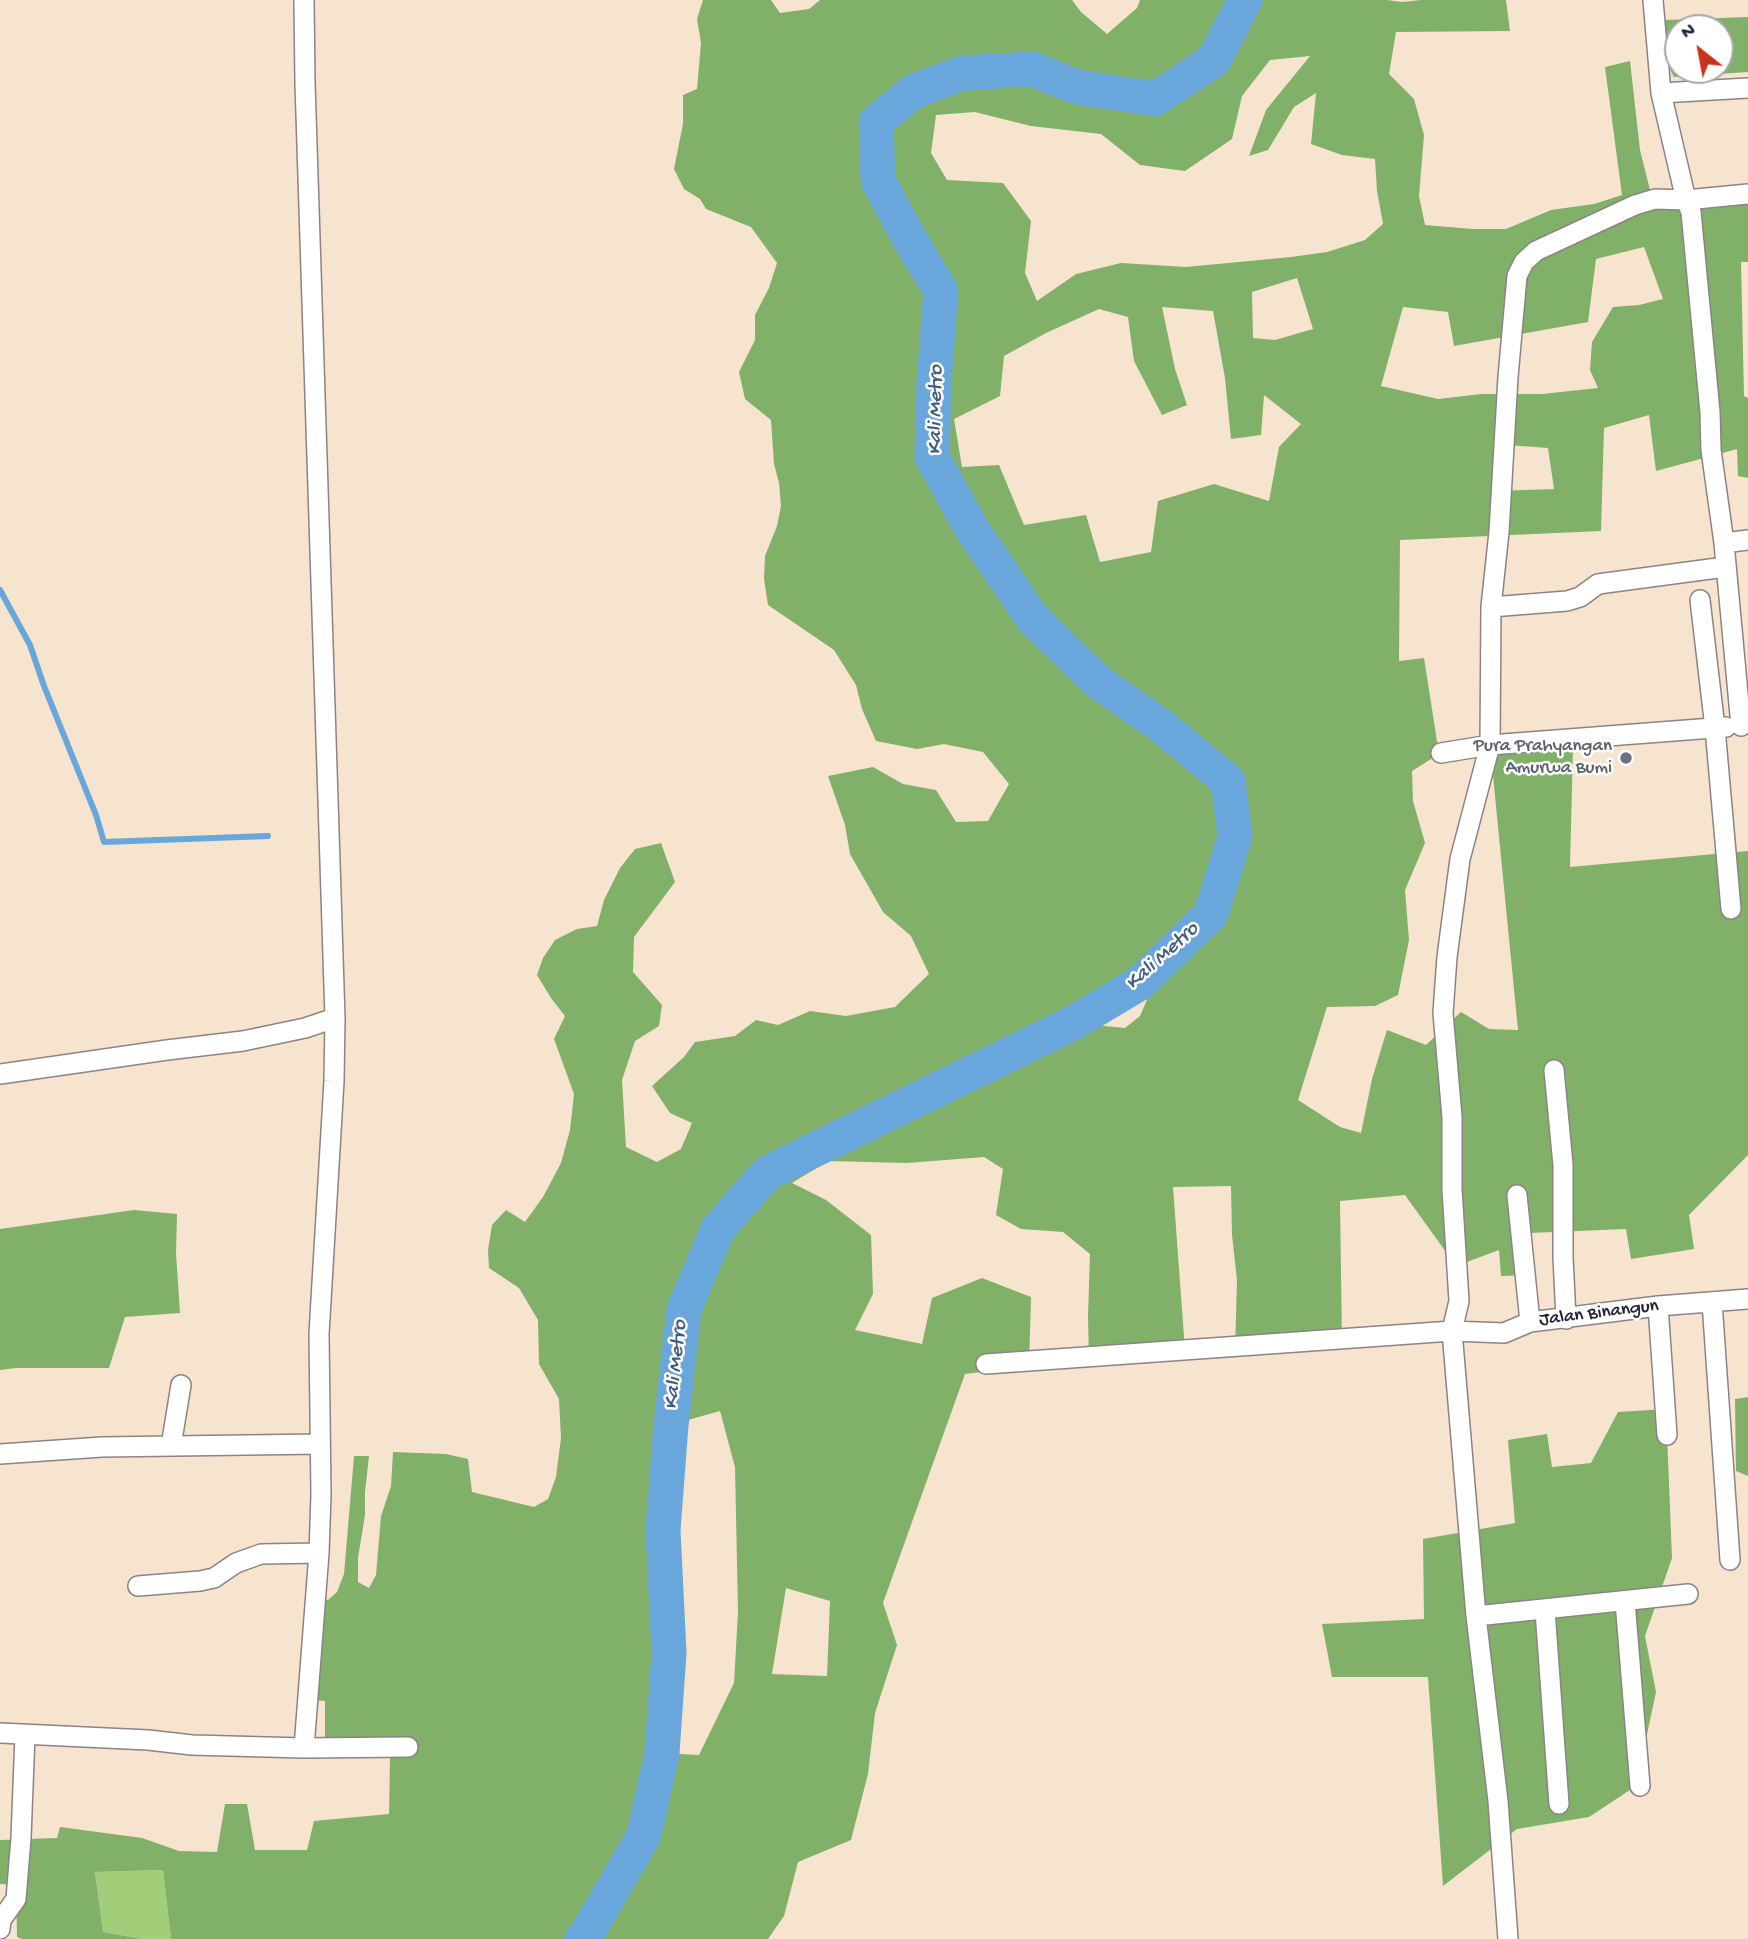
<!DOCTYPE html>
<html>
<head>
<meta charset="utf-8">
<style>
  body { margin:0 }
  #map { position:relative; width:1748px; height:1939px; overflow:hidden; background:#f7e4cf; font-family:"Gochi Hand",sans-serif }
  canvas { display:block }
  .north { position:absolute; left:1664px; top:14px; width:70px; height:70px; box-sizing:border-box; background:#fff; border:2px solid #a7a7b1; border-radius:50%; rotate:329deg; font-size:19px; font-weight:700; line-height:28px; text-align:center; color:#22223b }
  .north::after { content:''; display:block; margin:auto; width:24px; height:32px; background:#c8321e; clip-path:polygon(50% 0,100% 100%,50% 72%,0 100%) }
</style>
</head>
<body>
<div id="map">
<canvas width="1748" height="1939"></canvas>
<div class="north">N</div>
</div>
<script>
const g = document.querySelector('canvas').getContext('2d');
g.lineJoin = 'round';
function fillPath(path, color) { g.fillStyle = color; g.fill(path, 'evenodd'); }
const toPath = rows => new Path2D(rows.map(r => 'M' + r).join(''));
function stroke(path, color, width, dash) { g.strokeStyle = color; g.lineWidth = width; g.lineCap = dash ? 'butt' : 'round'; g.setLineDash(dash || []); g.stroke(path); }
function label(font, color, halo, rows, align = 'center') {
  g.font = font + ' "Gochi Hand",sans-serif'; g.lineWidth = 5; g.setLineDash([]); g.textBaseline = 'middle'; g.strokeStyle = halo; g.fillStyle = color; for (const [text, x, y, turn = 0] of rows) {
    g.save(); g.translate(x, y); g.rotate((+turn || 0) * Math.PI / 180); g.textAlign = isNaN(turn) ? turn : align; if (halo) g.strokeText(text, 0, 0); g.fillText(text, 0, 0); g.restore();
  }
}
fillPath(toPath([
  [163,1870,171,1939,143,1939,103,1932,95,1872]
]), '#a2cd79');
fillPath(toPath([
  [703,0,771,0,780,13,809,9,820,0,1072,0,1081,12,1107,34,1137,8,1140,0,1387,0,1402,2,1421,0,1506,0,1510,31,1396,32,1389,74,1414,99,1424,135,1419,196,1425,225,1473,229,1506,229,1551,210,1594,204,1622,195,1605,67,1630,61,1640,150,1651,194,1748,191,1748,262,1741,262,1744,396,1748,398,1748,478,1738,476,1737,449,1656,471,1649,415,1604,428,1601,531,1400,540,1399,661,1424,658,1439,754,1412,771,1413,801,1425,843,1405,890,1409,940,1398,995,1375,1006,1327,1007,1298,1100,1340,1127,1361,1133,1372,1079,1387,1030,1426,1045,1461,1012,1489,1029,1518,1030,1490,745,1573,746,1570,867,1748,851,1748,1155,1689,1215,1694,1249,1631,1259,1626,1229,1529,1233,1530,1275,1501,1276,1499,1250,1456,1266,1405,1195,1340,1201,1342,1343,1235,1351,1237,1280,1232,1235,1231,1186,1173,1187,1185,1350,1089,1363,1088,1316,1090,1254,1063,1232,1021,1229,996,1215,1003,1169,984,1157,907,1163,828,1161,792,1183,826,1200,871,1235,873,1294,855,1330,922,1344,932,1298,982,1278,1031,1297,1029,1366,965,1374,883,1603,897,1645,875,1713,868,1774,851,1840,798,1862,784,1916,768,1939,171,1939,163,1870,95,1872,103,1932,143,1939,22,1939,17,1937,16,1885,0,1884,0,1840,57,1838,60,1827,142,1838,179,1851,217,1852,225,1804,247,1804,255,1850,307,1850,314,1821,389,1814,390,1758,325,1756,325,1701,309,1700,309,1597,328,1600,337,1592,344,1574,354,1456,369,1456,365,1492,365,1515,358,1558,358,1582,369,1588,376,1575,381,1516,391,1486,393,1452,446,1454,468,1459,472,1492,534,1507,548,1499,556,1477,561,1438,559,1399,539,1364,538,1320,519,1288,489,1268,488,1250,492,1225,506,1210,525,1222,543,1197,561,1163,570,1130,574,1094,554,1039,565,1016,551,998,537,975,543,958,555,940,577,929,597,926,604,900,620,868,635,849,661,843,675,882,634,937,633,972,662,1005,659,1026,635,1041,622,1080,626,1147,657,1162,681,1149,692,1123,670,1113,652,1086,684,1057,695,1042,735,1036,756,1020,778,1025,810,1011,846,1016,895,1007,929,974,911,936,883,912,850,854,845,825,828,776,873,767,903,784,936,790,956,822,988,821,1009,784,983,752,944,744,917,749,876,741,862,709,856,685,834,650,768,605,764,579,765,556,777,526,781,506,779,483,774,464,771,420,745,399,739,372,755,340,755,315,769,288,777,263,751,227,706,209,700,199,684,189,674,169,683,124,683,95,697,89,701,43,697,19],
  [1310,56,1266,110,1249,156,1268,150,1294,107,1316,93,1311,144,1342,155,1375,159,1377,191,1383,224,1365,240,1327,252,1291,257,1186,267,1121,263,1076,274,1037,301,1025,273,1031,221,1003,183,947,180,931,153,936,115,975,112,1031,126,1101,134,1140,165,1185,171,1232,139,1242,96,1270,60],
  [1644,247,1663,299,1639,305,1613,307,1592,342,1590,370,1598,388,1542,394,1482,394,1438,399,1381,386,1403,307,1448,312,1454,346,1588,322,1596,259],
  [1297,278,1313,329,1275,340,1253,338,1252,292],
  [1162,307,1213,311,1225,378,1231,439,1261,435,1264,395,1301,424,1279,447,1269,501,1214,484,1158,501,1151,552,1100,562,1086,515,1024,525,999,465,962,467,954,419,1000,396,1004,356,1046,333,1099,309,1128,317,1134,361,1162,415,1187,405,1175,369],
  [1494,444,1548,448,1554,489,1494,491],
  [1164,960,1140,1016,1125,1028,1075,1023,1140,983],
  [720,1411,735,1467,738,1612,734,1683,699,1755,662,1753,669,1653,663,1530,670,1425],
  [786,1588,830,1601,827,1676,772,1674],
  [1748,17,1748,72,1674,77,1662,55,1665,20],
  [1678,28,1720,28,1720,70,1678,70],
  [134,1210,177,1214,176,1253,180,1313,125,1317,109,1368,16,1368,0,1370,0,1229],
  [1748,1397,1748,1476,1736,1471,1735,1399],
  [1666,1409,1672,1558,1645,1636,1656,1692,1636,1786,1589,1817,1517,1829,1443,1886,1428,1677,1332,1677,1322,1624,1424,1619,1423,1539,1515,1523,1508,1440,1547,1434,1552,1467,1591,1463,1618,1412]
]), '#81b069');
stroke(toPath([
  [0,590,30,645,44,686,96,815,104,842,268,836]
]), '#69a6db', 6);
stroke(toPath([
  [582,1939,585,1937,644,1835,662,1753,669,1653,663,1530,671,1425,684,1309,718,1229,767,1173,1073,1023,1140,983,1211,914,1235,836,1228,781,1160,725,1097,681,1033,619,972,529,932,457,934,380,941,291,908,236,878,180,876,122,914,91,963,73,1032,69,1077,87,1155,99,1214,60,1245,0]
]), '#69a6db', 35);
const minor = toPath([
  [304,0,305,83,335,1018],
  [1661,93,1748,88],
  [1724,543,1748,540],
  [1700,600,1715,728,1731,909],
  [1491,607,1567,601,1580,597,1598,584,1725,567],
  [1741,726,1724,543,1711,450,1710,412,1691,212,1686,200,1748,194],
  [1441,753,1490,745,1726,727],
  [1554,1070,1563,1165,1563,1257,1566,1319],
  [0,1074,167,1050,243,1041,305,1028,335,1018,334,1081,319,1334,321,1495,319,1553,304,1748,192,1745,148,1740,0,1733],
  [1517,1195,1530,1322],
  [1712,1302,1730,1560],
  [1658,1306,1667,1435],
  [986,1364,1452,1331,1504,1333,1530,1322,1658,1306,1748,1299],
  [171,1446,181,1385],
  [0,1454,102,1447,320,1444],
  [138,1586,200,1581,214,1578,236,1563,261,1554,319,1553],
  [1625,1601,1640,1786],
  [1545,1610,1559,1804],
  [1476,1616,1688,1594],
  [304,1748,408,1747],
  [0,1929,1,1920,16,1899,21,1838,25,1735],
  [1508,1939,1498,1801,1476,1616,1452,1331,1459,1301,1452,1189,1452,1117,1443,1013,1447,957,1460,859,1490,745,1491,607,1499,532,1508,377,1517,276,1524,262,1536,251,1635,205,1655,199,1686,200,1661,93,1653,0]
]);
stroke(minor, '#8c8385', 22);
stroke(minor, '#fff', 19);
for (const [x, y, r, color] of [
  [1626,758,7,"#6b7280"]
]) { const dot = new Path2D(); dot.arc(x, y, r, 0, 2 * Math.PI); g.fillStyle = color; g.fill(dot); stroke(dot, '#fff', 2.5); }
label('19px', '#5b616d', '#fff', [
  ["Pura Prahyangan",1612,747],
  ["Amurwa Bumi",1612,769]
], 'right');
label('19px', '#22223b', '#fff', [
  ["Jalan Binangun",1599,1314,-7]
]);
label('italic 21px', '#425d83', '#fff', [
  ["Kali Metro",937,410,-89],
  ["Kali Metro",1163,957,-42],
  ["Kali Metro",677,1365,-84]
]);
</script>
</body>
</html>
